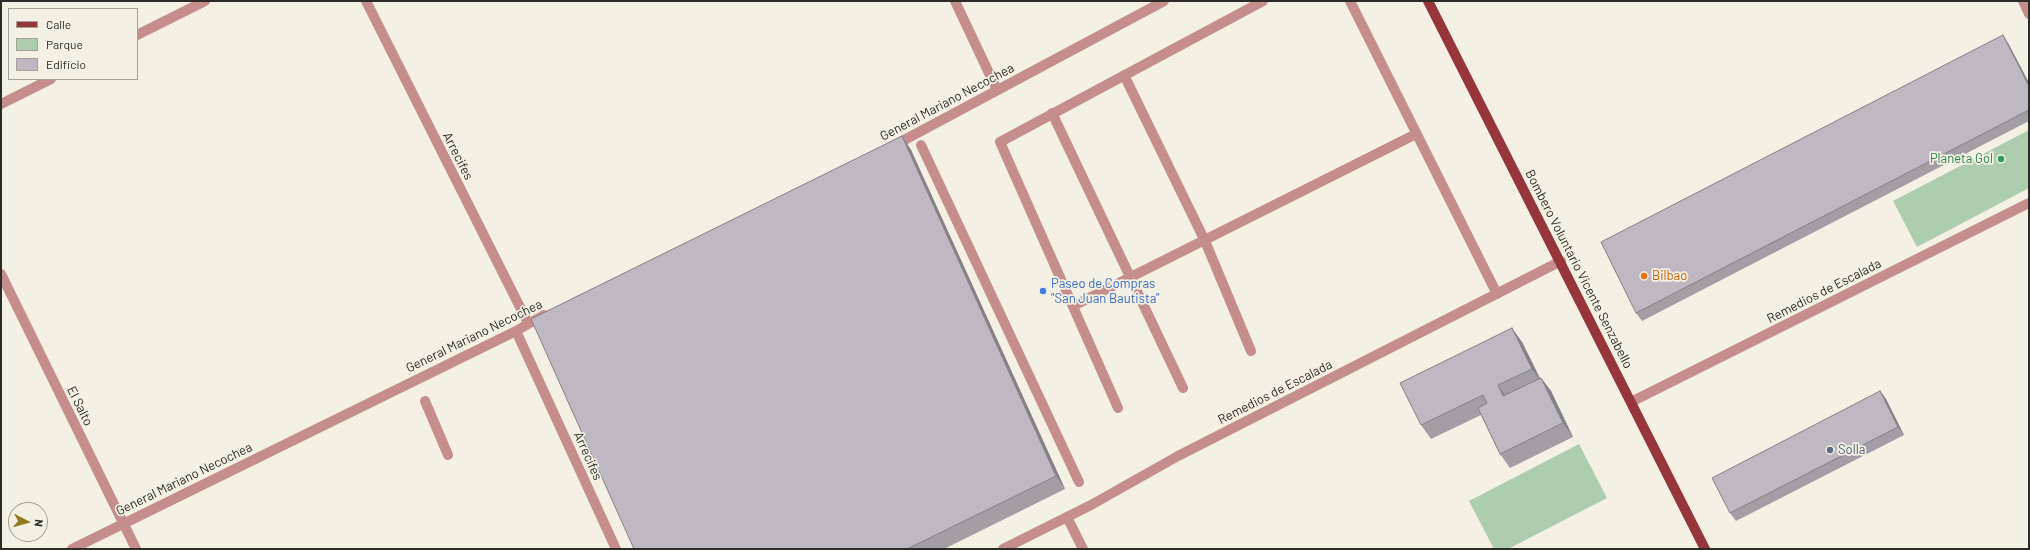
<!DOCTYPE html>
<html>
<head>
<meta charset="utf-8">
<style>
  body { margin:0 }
  #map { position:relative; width:2030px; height:550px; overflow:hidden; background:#f5f0e4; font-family:Barlow,sans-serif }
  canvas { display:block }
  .frame { position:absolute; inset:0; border:2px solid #2c2b26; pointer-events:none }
  .legend { position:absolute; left:8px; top:8px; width:130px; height:72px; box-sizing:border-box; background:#f5f0e4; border:1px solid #a5a198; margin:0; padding:5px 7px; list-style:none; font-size:12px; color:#2c2b26 }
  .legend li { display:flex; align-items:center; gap:8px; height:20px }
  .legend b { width:20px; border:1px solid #a5a198 }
  .north { position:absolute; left:8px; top:502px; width:40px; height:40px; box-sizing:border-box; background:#f5f0e4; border:1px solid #a5a198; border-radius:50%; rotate:96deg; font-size:11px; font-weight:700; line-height:16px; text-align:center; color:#2c2b26 }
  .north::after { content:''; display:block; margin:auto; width:14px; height:18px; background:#927b21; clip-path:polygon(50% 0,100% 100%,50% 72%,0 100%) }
</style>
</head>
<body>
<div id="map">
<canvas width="2030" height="550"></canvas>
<div class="frame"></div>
<ul class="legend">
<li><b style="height:5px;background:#96363b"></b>Calle</li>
<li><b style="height:11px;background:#acceae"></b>Parque</li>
<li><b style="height:11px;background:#bfb7c1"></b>Edificio</li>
</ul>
<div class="north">N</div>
</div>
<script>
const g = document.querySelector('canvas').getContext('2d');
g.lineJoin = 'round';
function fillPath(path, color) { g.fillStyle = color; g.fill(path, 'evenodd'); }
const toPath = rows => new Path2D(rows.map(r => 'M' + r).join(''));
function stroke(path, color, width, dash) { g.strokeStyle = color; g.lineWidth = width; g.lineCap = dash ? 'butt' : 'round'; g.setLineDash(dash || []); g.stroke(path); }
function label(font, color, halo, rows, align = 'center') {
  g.font = font + ' Barlow,sans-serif'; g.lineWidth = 3.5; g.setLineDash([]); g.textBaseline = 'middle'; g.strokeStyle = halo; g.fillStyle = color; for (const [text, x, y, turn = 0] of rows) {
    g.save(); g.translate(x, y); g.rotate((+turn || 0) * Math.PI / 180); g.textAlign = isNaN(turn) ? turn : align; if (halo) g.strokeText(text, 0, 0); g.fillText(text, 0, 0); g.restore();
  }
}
fillPath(toPath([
  [2029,130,2029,188,1917,247,1893,201],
  [1579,444,1607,498,1508,549,1494,549,1469,501]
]), '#acceae');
stroke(toPath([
  [366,1,528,323],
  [955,1,997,90],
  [1350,1,1497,294],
  [2023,1,2029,14],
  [137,35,205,1],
  [1124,75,1205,241,1251,351],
  [1,104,51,79],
  [1052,113,1183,388],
  [921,145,1079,482],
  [893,146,1164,1],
  [1,274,136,549],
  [1073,306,1416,134],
  [516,331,616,549],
  [425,401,448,455],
  [1631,402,2029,203],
  [1118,408,1000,142,1263,1],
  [1067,517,1083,549],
  [72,549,516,331,544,315],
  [1003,549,1091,505,1178,456,1561,261]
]), '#c58e8c', 10);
stroke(toPath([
  [1428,1,1705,549]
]), '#96363b', 10);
fillPath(toPath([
  [2008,43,2029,83,2029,121,1642,321,1636,313],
  [902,136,911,150,1065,489,944,549,634,549],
  [1522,342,1540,378,1541,378,1551,391,1573,437,1510,468,1500,454,1481,415,1431,439,1421,425],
  [1880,391,1886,399,1904,435,1736,521,1730,513]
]), '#a49da6');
fillPath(toPath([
  [2003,35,2008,43,2029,83,2029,86],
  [902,136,911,150,1065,489,1056,476],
  [1512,328,1522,342,1542,383,1532,369],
  [1541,378,1551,391,1573,437,1563,423],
  [1498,385,1508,399,1503,396],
  [1880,391,1886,399,1904,435,1898,427]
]), '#868087');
const building = toPath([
  [2003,35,2029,86,2029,110,1636,313,1601,242,2003,35],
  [902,136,1056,476,907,549,634,549,531,319,902,136],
  [1512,328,1532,369,1498,385,1503,396,1541,378,1563,423,1500,454,1478,408,1487,403,1483,395,1421,425,1400,383,1512,328],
  [1880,391,1898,427,1730,513,1712,478,1880,391]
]);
fillPath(building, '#bfb7c1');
stroke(building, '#868087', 1);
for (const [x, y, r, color] of [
  [2001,159,4,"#2e9e5b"],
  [1644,276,4,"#e8710a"],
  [1043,291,4,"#3f7fe0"],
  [1830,450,4,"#5c6f8a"]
]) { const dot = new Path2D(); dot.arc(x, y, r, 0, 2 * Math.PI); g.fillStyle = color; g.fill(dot); stroke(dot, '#f5f0e4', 1.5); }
label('13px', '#2c2b26', '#f5f0e4', [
  ["General Mariano Necochea",947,102,-28],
  ["Arrecifes",458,156,63],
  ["Bombero Voluntario Vicente Senzabello",1579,269,63],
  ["Remedios de Escalada",1824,291,-27],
  ["General Mariano Necochea",474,336,-26],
  ["Remedios de Escalada",1275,392,-27],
  ["El Salto",80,406,64],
  ["Arrecifes",588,456,66],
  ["General Mariano Necochea",184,479,-26]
]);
label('13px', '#27864d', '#f5f0e4', [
  ["Planeta Gol",1993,159]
], 'right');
label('13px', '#c56008', '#f5f0e4', [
  ["Bilbao",1652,276]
], 'left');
label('13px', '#366cbe', '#f5f0e4', [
  ["Paseo de Compras",1051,284],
  ["\"San Juan Bautista\"",1051,299]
], 'left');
label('13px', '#4e5e75', '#f5f0e4', [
  ["Solla",1838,450]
], 'left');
</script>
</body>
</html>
